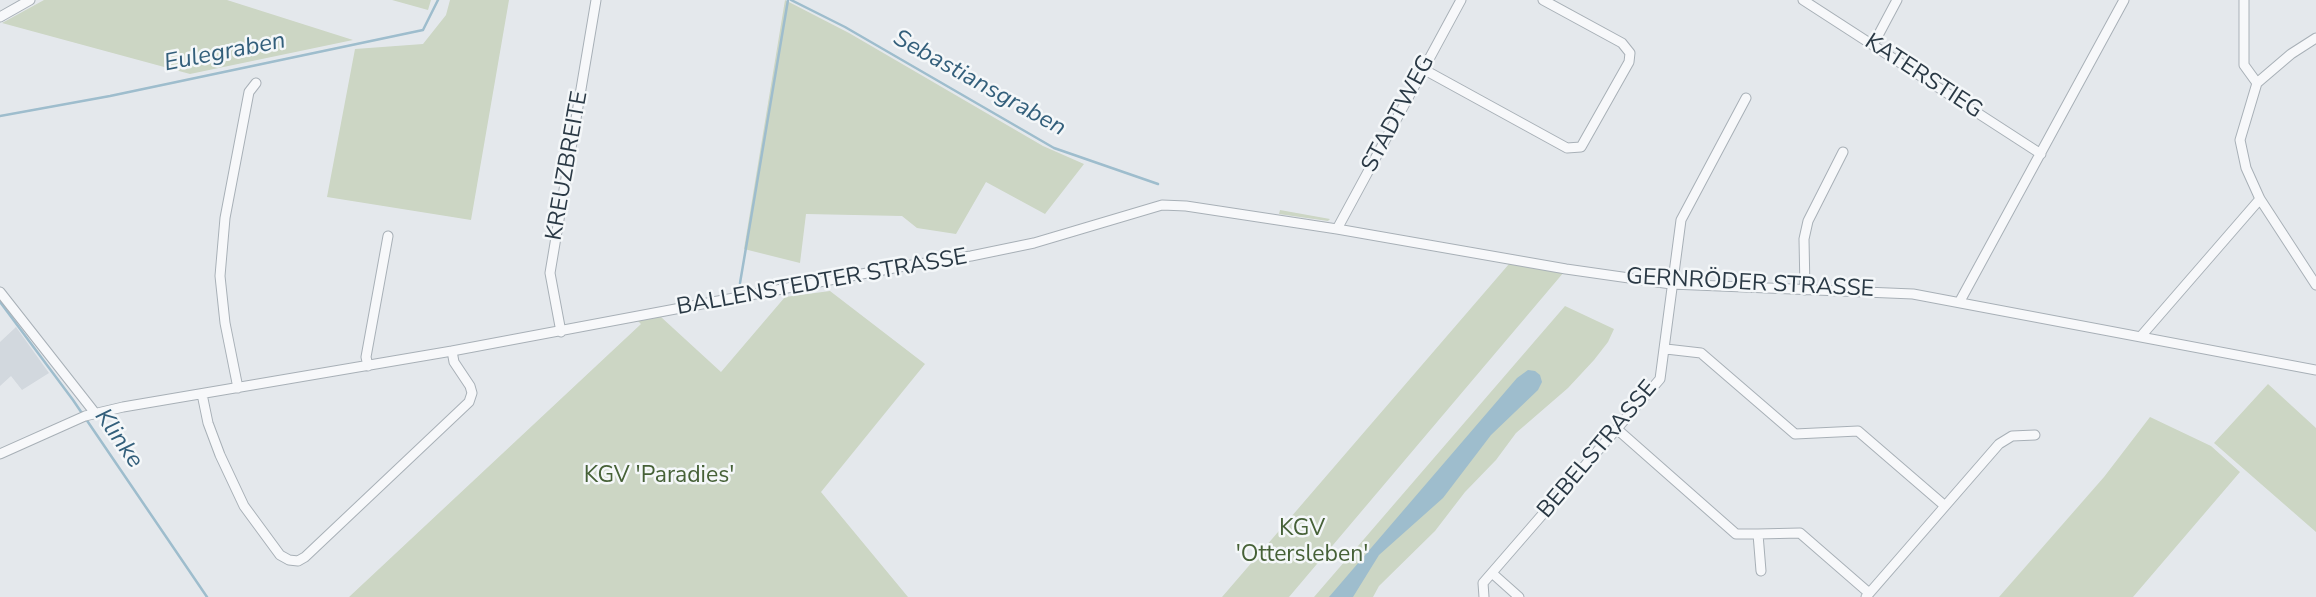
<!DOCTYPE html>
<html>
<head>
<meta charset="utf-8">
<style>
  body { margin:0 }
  canvas { display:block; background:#e4e8ec }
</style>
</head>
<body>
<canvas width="2316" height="597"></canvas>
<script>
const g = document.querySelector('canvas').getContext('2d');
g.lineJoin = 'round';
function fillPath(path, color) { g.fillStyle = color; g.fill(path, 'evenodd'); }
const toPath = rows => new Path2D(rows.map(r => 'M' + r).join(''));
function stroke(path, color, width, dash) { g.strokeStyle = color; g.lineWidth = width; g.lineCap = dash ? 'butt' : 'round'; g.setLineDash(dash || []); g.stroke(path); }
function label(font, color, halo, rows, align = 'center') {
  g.font = font + ' "Nunito Sans",sans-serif'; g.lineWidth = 5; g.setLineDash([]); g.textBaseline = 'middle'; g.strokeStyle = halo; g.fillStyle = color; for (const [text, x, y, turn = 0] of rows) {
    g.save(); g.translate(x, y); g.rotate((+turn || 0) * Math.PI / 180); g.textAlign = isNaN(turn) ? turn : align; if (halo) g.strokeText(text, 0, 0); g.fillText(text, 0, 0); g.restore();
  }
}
fillPath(toPath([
  [16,327,49,373,22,390,11,376,0,386,0,342]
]), '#d2d8de');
fillPath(toPath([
  [44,0,227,0,353,40,190,74,2,23],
  [392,0,431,0,428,10],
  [450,0,509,0,471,220,327,197,355,49,423,44,446,15],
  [785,0,849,33,1043,146,1084,164,1045,214,986,182,956,234,917,228,902,216,806,214,800,263,744,249],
  [1280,210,1330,219,1328,221,1279,214],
  [1509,264,1564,272,1289,597,1222,597],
  [830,291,925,364,821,492,908,597,349,597,641,324,638,321,661,317,721,372,785,297],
  [1565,306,1614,329,1608,342,1594,360,1568,388,1516,433,1496,460,1465,492,1435,531,1379,586,1373,597,1314,597],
  [2268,384,2316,428,2316,532,2214,443],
  [2150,417,2211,446,2240,472,2133,597,1999,597,2104,477]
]), '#ccd6c4');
fillPath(toPath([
  [1528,370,1535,371,1540,375,1542,382,1538,390,1491,435,1443,498,1379,555,1353,597,1329,597,1517,378]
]), '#9ebdcd');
stroke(toPath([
  [791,0,845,27,1054,148,1158,184],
  [0,116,110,96,423,30,438,0],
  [740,283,788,0],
  [0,302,73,400,207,597]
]), '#9ebdcd', 2.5);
const street = toPath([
  [1803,0,2041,154],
  [2244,0,2244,65,2257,83,2240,140,2246,168,2260,199,2316,285],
  [0,17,30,0],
  [1873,45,1897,0],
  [1423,69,1567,148,1581,147,1629,62,1630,53,1622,43,1543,0],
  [2257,83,2291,54,2316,38],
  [1337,229,1461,0],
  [1805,290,1804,239,1808,221,1843,152],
  [0,292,95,413],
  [1960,301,2124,0],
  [561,332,550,273,596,0],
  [2142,335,2260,199],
  [1666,349,1701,353,1795,434,1858,431,1945,506],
  [368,366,366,357,388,236],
  [238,388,225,323,220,276,225,218,249,92,256,83],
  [202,394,208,423,220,455,244,506,280,555,289,560,298,561,305,557,469,402,472,393,470,386,454,362,452,351],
  [1618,430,1736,534,1758,534],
  [0,454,85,416,123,407,452,351,899,267,971,256,1034,243,1162,205,1186,206,1337,229,1566,269,1671,284,1913,294,2316,370],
  [1761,571,1758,534,1800,533,1869,593],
  [1492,573,1519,597],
  [1484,597,1483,583,1660,379,1681,220,1746,98],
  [1866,597,1999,444,2012,436,2035,435]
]);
stroke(street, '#a8b0b7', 11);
stroke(street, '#f7f8fa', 9);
label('23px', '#2a3945', '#f4f7f9', [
  ["KATERSTIEG",1923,77,33],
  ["STADTWEG",1399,114,-62],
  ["KREUZBREITE",568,166,-80],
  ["BALLENSTEDTER STRASSE",822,283,-10],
  ["GERNRÖDER STRASSE",1750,284,3],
  ["BEBELSTRASSE",1598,450,-50]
]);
label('23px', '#466137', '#f4f7f9', [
  ["KGV 'Paradies'",659,476],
  ["KGV",1302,529],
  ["'Ottersleben'",1302,555]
]);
label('italic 24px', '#335f7b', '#f4f7f9', [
  ["Eulegraben",225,53,-11],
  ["Sebastiansgraben",979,84,29],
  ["Klinke",118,439,55]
]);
</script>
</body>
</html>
